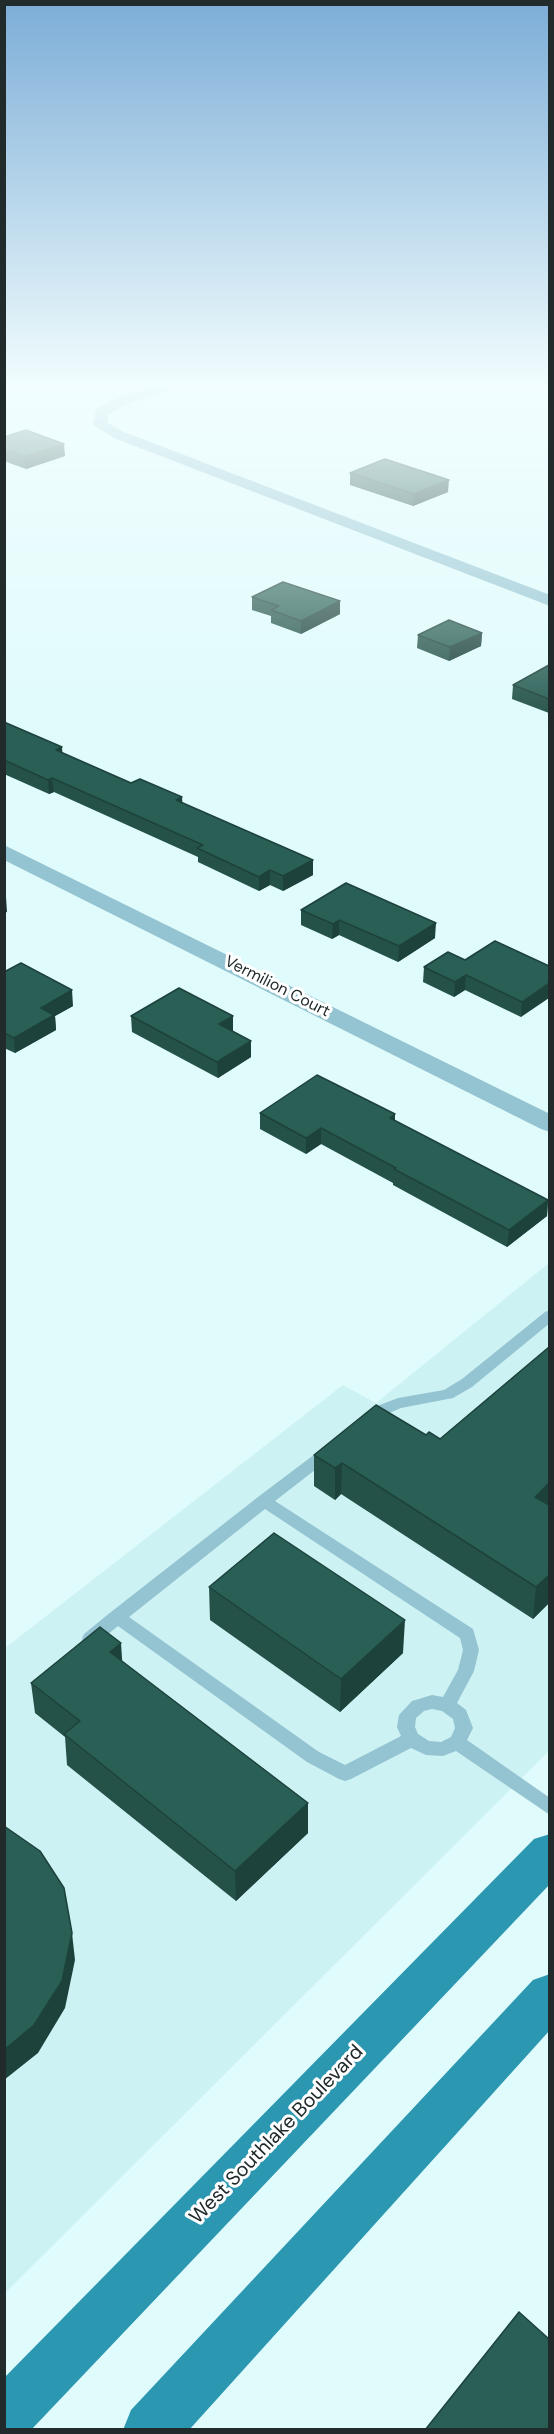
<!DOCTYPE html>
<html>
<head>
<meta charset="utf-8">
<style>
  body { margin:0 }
  #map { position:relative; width:554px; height:2434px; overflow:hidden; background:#e0fbfc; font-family:"DM Sans",sans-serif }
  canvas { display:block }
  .frame { position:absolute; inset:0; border:6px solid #212b2c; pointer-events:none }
</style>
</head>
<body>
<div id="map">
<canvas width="554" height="2434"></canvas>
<div class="frame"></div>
</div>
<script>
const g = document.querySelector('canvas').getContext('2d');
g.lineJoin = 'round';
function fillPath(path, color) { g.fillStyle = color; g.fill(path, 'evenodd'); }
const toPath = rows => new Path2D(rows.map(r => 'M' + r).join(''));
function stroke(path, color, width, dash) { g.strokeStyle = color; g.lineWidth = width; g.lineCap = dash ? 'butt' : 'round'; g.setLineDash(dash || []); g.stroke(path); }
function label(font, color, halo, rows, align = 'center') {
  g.font = font + ' "DM Sans",sans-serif'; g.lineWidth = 6; g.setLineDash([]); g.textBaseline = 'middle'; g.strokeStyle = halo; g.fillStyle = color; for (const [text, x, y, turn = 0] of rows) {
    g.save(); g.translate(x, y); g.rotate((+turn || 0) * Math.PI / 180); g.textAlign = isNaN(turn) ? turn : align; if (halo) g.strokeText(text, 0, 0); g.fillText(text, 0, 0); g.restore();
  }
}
fillPath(toPath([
  [549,1263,549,1751,5,2293,5,1648,343,1385,376,1403]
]), '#cdf2f3');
fillPath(toPath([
  [550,1310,550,1323,472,1387,453,1398,401,1408,387,1414,374,1424,364,1424,361,1420,364,1416,377,1406,398,1398,444,1390,462,1379,545,1312,550,1310],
  [328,1447,333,1448,336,1452,333,1456,275,1501,473,1629,479,1650,474,1671,457,1703,466,1710,473,1728,467,1740,550,1798,550,1815,456,1751,443,1756,426,1755,411,1748,351,1779,345,1781,339,1779,307,1762,118,1626,96,1644,90,1646,84,1644,82,1639,84,1634,111,1612,258,1497,323,1448,328,1447],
  [265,1509,460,1638,463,1650,458,1670,443,1697,432,1695,412,1701,399,1715,397,1727,401,1736,345,1765,319,1752,129,1617,265,1509],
  [432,1709,442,1711,453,1719,455,1728,451,1737,441,1742,429,1741,418,1734,415,1727,416,1718,424,1711,432,1709]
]), '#94c3d1');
fillPath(toPath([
  [157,385,177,385,175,388,122,406,108,415,108,423,124,432,550,595,550,606,114,438,93,425,96,410,112,400,157,385],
  [4,845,550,1114,550,1132,541,1129,4,860,4,845]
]), '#94c3d1');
fillPath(toPath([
  [550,1834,550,1884,31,2430,4,2430,4,2378,534,1839,550,1834],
  [550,1974,550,2030,189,2430,123,2430,131,2410,533,1980,550,1974]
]), '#2b97b1');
fillPath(toPath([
  [4,437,65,456,26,469,4,461],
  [350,473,448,492,413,506,350,485],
  [252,597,340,601,340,614,301,634,271,623,271,616,252,610],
  [482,633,481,646,449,661,417,648,418,635],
  [549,665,549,713,512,699,513,685],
  [4,722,62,753,131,783,182,797,182,803,313,860,313,875,283,891,270,885,259,891,198,862,198,857,54,792,49,794,4,774],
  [301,910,435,938,398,962,339,935,332,939,301,925],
  [465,960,549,966,521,1017,465,990,454,997,423,982,424,967],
  [4,972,73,1006,55,1016,56,1030,15,1053,4,1048],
  [131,1016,233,1031,233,1032,251,1057,218,1078,132,1032],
  [260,1113,395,1114,395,1121,548,1200,547,1216,507,1247,393,1185,393,1183,321,1144,306,1154,260,1129],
  [549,1347,549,1603,533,1619,341,1494,335,1500,314,1486,314,1455,426,1435,440,1439],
  [209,1587,403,1653,340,1712,210,1620],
  [123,1662,308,1803,308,1833,236,1901,67,1765,65,1737,35,1713,31,1683]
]), '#245249');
fillPath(toPath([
  [64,444,65,456,26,469,25,457],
  [449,480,448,492,413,506,414,494],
  [340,601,340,614,301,634,301,621],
  [482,633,481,646,449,661,450,647],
  [62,747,63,761,56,750],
  [52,778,54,792,49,794,48,780],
  [182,797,183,811,176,800],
  [313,860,313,875,283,891,283,876],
  [270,870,270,885,259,891,259,877],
  [4,897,6,897,7,912,4,913],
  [339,920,339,935,332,939,333,924],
  [436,923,435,938,398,962,399,946],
  [466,975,465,990,454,997,455,982],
  [549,983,549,998,521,1017,522,1002],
  [72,990,73,1006,55,1016,56,1030,15,1053,14,1038,41,1008],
  [233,1016,233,1031,219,1040,219,1024],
  [251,1041,251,1057,218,1078,217,1062],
  [395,1114,395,1130,390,1118],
  [321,1128,321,1144,306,1154,306,1138],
  [548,1200,547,1216,507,1247,509,1230],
  [342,1463,341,1494,335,1500,335,1468],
  [549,1483,549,1512,535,1497],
  [549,1575,549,1603,533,1619,536,1587],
  [405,1620,403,1653,340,1712,341,1679],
  [121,1643,123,1673,110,1652],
  [308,1803,308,1833,236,1901,235,1871],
  [72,1933,75,1960,65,2008,38,2053,4,2080,4,2050]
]), '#1d423c');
const building = toPath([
  [26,430,64,444,25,457,4,450,4,437,26,430],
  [385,459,449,480,414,494,350,473,385,459],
  [283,582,340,601,301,621,271,610,279,606,252,597,283,582],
  [449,620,482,633,450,647,418,635,449,620],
  [549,665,549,699,513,685,549,665],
  [4,722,62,747,56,750,131,783,140,779,182,797,176,800,313,860,283,876,270,870,259,877,197,848,203,845,52,778,48,780,4,760,4,722],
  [346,883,436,923,399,946,339,920,333,924,301,910,346,883],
  [495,941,549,966,549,983,522,1002,466,975,455,982,424,967,448,952,465,960,495,941],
  [21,963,72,990,41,1008,54,1015,14,1038,4,1033,4,972,21,963],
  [179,988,233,1016,219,1024,251,1041,217,1062,131,1016,179,988],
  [317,1075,395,1114,390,1118,548,1200,509,1230,394,1169,396,1168,321,1128,306,1138,260,1113,317,1075],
  [549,1347,549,1483,535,1497,549,1505,549,1575,536,1587,342,1463,335,1468,314,1455,376,1405,426,1435,429,1432,440,1439,549,1347],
  [274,1533,405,1620,341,1679,209,1587,274,1533],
  [100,1627,121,1643,110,1652,308,1803,235,1871,64,1734,80,1721,31,1683,100,1627],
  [4,1826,40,1851,64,1888,72,1933,62,1981,34,2025,4,2050,4,1826],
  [519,2312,549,2339,549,2430,425,2430,519,2312]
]);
fillPath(building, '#2a5f55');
stroke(building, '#1d423c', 1.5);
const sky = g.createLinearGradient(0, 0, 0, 725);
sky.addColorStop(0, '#7cadd7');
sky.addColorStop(0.53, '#f1fdfe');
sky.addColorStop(1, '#f1fdfe00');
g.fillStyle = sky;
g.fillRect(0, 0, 554, 725);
label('16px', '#212b2c', '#fff', [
  ["Vermilion Court",277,987,27]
]);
label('20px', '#212b2c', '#fff', [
  ["West Southlake Boulevard",277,2135,-46]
]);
</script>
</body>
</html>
